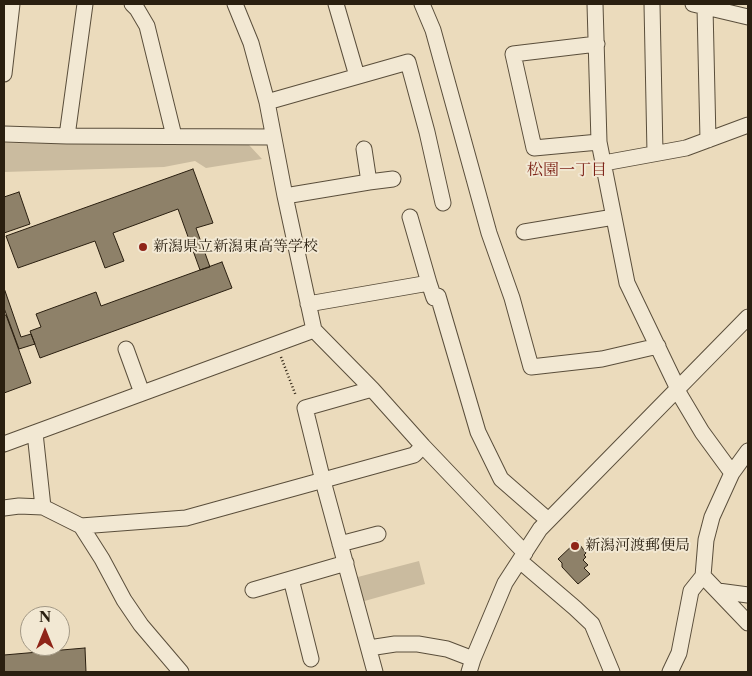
<!DOCTYPE html>
<html>
<head>
<meta charset="utf-8">
<style>
  body { margin:0 }
  #map { position:relative; width:752px; height:676px; overflow:hidden; background:#ebdbbc; font-family:"Libre Caslon Text",serif }
  canvas { display:block }
  .frame { position:absolute; inset:0; border:5px solid #2a1f10; pointer-events:none }
  .north { position:absolute; left:20px; top:606px; width:50px; height:50px; box-sizing:border-box; background:#f2e8d3; border:1px solid #a29885; border-radius:50%; rotate:0deg; font-size:14px; font-weight:700; line-height:20px; text-align:center; color:#2a1f10 }
  .north::after { content:''; display:block; margin:auto; width:18px; height:22px; background:#8f2418; clip-path:polygon(50% 0,100% 100%,50% 72%,0 100%) }
</style>
</head>
<body>
<div id="map">
<canvas width="752" height="676"></canvas>
<div class="frame"></div>
<div class="north">N</div>
</div>
<script>
const g = document.querySelector('canvas').getContext('2d');
g.lineJoin = 'round';
function fillPath(path, color) { g.fillStyle = color; g.fill(path, 'evenodd'); }
const toPath = rows => new Path2D(rows.map(r => 'M' + r).join(''));
function stroke(path, color, width, dash) { g.strokeStyle = color; g.lineWidth = width; g.lineCap = dash ? 'butt' : 'round'; g.setLineDash(dash || []); g.stroke(path); }
function label(font, color, halo, rows, align = 'center') {
  g.font = font + ' "Libre Caslon Text","Noto Serif JP",serif'; g.lineWidth = 4; g.setLineDash([]); g.textBaseline = 'middle'; g.strokeStyle = halo; g.fillStyle = color; for (const [text, x, y, turn = 0] of rows) {
    g.save(); g.translate(x, y); g.rotate((+turn || 0) * Math.PI / 180); g.textAlign = isNaN(turn) ? turn : align; if (halo) g.strokeText(text, 0, 0); g.fillText(text, 0, 0); g.restore();
  }
}
fillPath(toPath([
  [4,143,249,145,262,159,206,168,195,161,164,167,4,172],
  [419,561,425,584,361,602,354,578]
]), '#cabb9f');
const building = toPath([
  [193,169,213,223,196,228,210,267,200,270,178,209,113,233,124,261,105,268,95,241,18,268,6,236,193,169],
  [19,192,30,224,4,233,4,197,19,192],
  [222,262,232,288,40,358,30,331,41,327,36,314,96,292,101,306,222,262],
  [4,288,21,337,31,334,35,344,19,349,4,308,4,288],
  [4,315,6,315,31,383,4,393,4,315],
  [577,541,586,553,584,555,586,557,583,560,588,565,584,568,590,574,578,584,562,567,562,563,558,559,577,541],
  [85,648,86,672,4,672,4,655,85,648]
]);
fillPath(building, '#8e8169');
stroke(building, '#2a1f10', 1);
const minor = toPath([
  [132,4,137,9,147,26,174,136],
  [235,4,251,43,267,102,285,196,314,330,372,389,423,446,525,553],
  [336,4,357,76],
  [422,4,433,30,489,233,512,298,531,367,602,359,658,346],
  [595,4,599,142,627,283,678,389],
  [652,4,655,153],
  [693,4,748,17],
  [705,7,708,140],
  [597,44,513,54,534,148,599,142],
  [4,74,12,4],
  [267,102,408,62,427,132,443,203],
  [4,134,67,136,273,137],
  [67,136,85,4],
  [604,163,686,148,748,125],
  [369,182,393,179],
  [285,196,369,182,364,149],
  [410,217,429,283],
  [524,232,614,217],
  [308,304,429,283,434,298,438,296,478,432,501,479,548,520],
  [126,349,142,393],
  [372,389,305,408,323,481,375,672],
  [677,390,702,432,732,473],
  [35,433,43,507],
  [4,444,314,330],
  [748,451,732,473,712,517,706,540,703,576,748,623],
  [4,508,19,506,43,507,81,526,102,559,124,600,141,625,181,672],
  [81,526,186,518,414,455,423,446],
  [340,544,378,534],
  [520,561,575,608,592,624,612,672],
  [291,579,311,659],
  [253,590,346,563],
  [718,591,748,595],
  [369,648,395,644,418,644,447,649,473,659],
  [469,672,473,659,505,583,540,529,748,317],
  [670,672,679,653,691,591,703,576]
]);
stroke(minor, '#5a4e3b', 17);
stroke(toPath([
  [281,357,296,396]
]), '#2a1f10', 2.5, [1, 2.5]);
stroke(minor, '#f2e8d3', 15);
for (const [x, y, r, color] of [
  [143,247,5,"#8f2418"],
  [575,546,5,"#8f2418"]
]) { const dot = new Path2D(); dot.arc(x, y, r, 0, 2 * Math.PI); g.fillStyle = color; g.fill(dot); stroke(dot, '#f2e8d3', 2); }
label('15px', '#2a1f10', '#f2e8d3', [
  ["新潟県立新潟東高等学校",153,247],
  ["新潟河渡郵便局",585,546]
], 'left');
label('16px', '#7a1f14', '#f2e8d3', [
  ["松園一丁目",567,170]
]);
</script>
</body>
</html>
